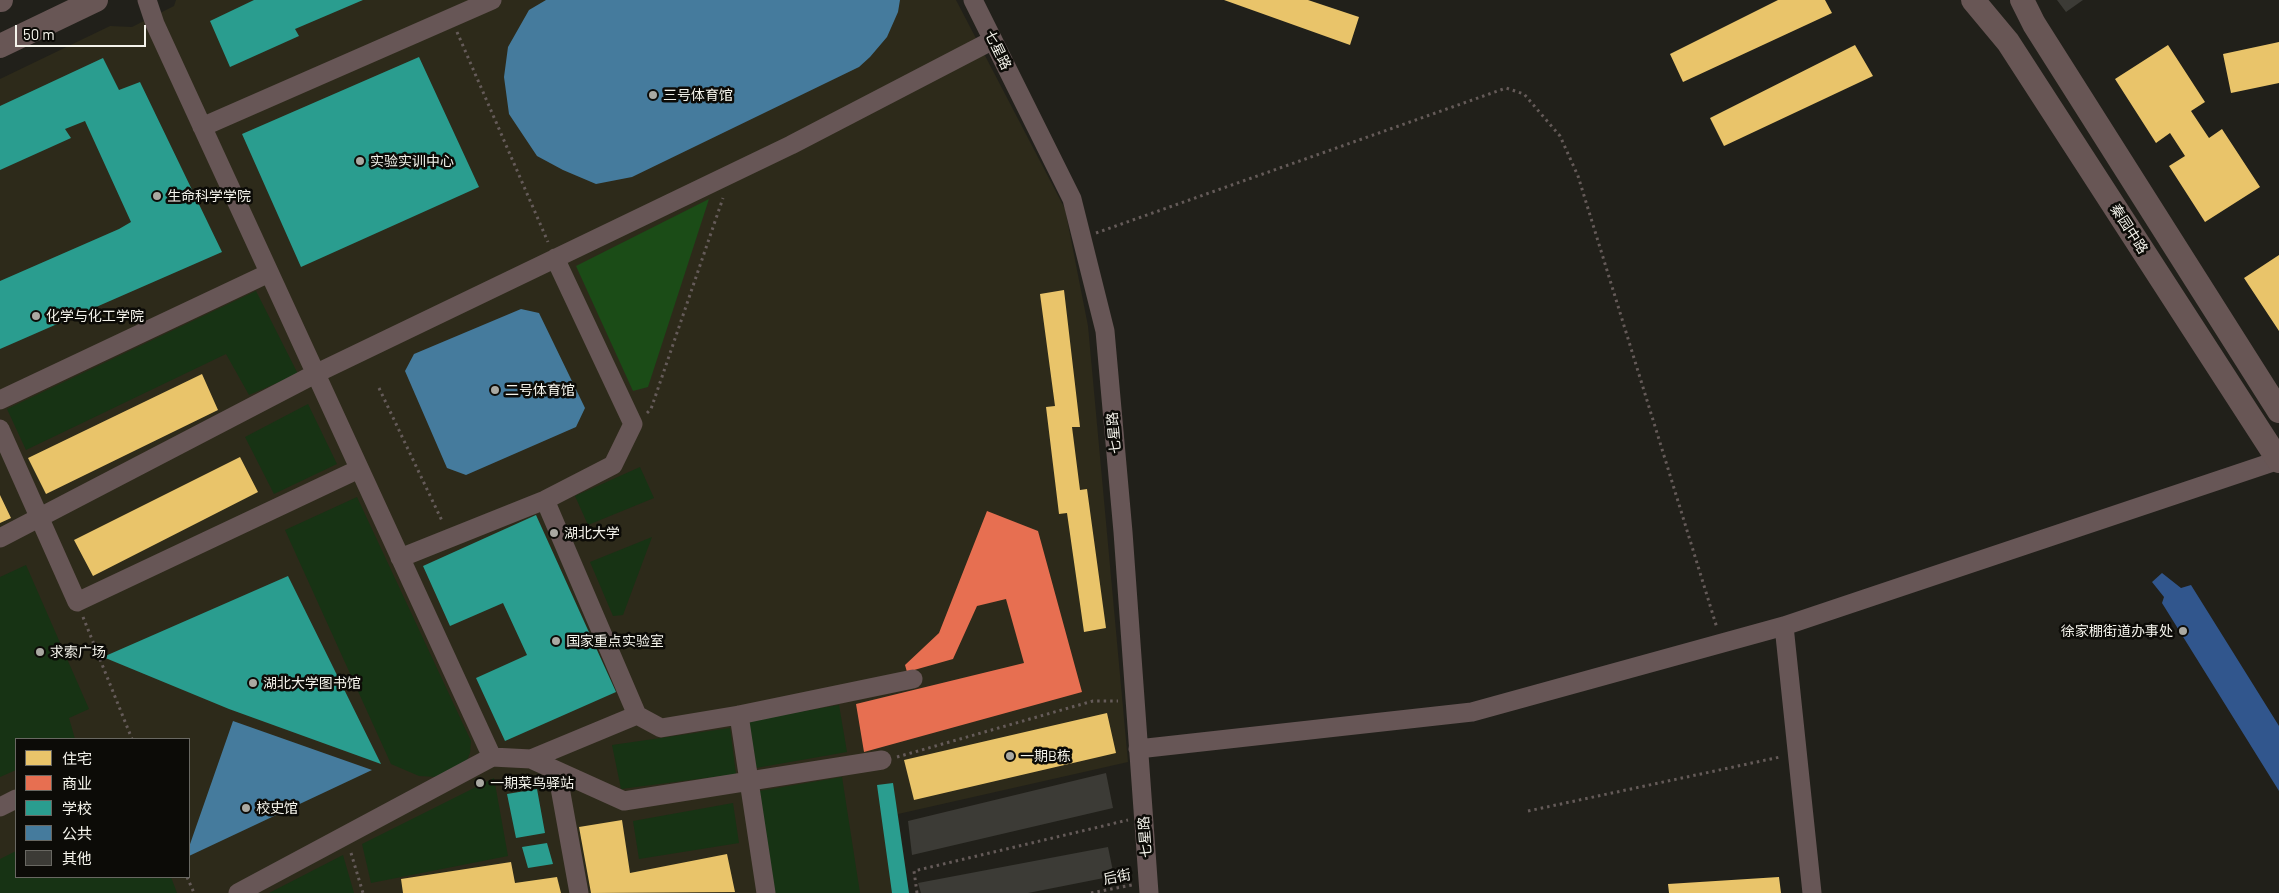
<!DOCTYPE html>
<html>
<head>
<meta charset="utf-8">
<style>
  body { margin:0 }
  #map { position:relative; width:2279px; height:893px; overflow:hidden; background:#21201a; font-family:Barlow,"Noto Sans SC",sans-serif }
  canvas { display:block }
  .legend { position:absolute; left:15px; top:738px; width:175px; height:140px; box-sizing:border-box; background:#0c0b07; border:1px solid #696862; margin:0; padding:6px 9px; list-style:none; font-size:15px; color:#f4f3eb }
  .legend li { display:flex; align-items:center; gap:10px; height:25px }
  .legend b { width:25px; border:1px solid #696862 }
  .scale { position:absolute; left:15px; top:25px; width:131px; height:22px; box-sizing:border-box; border:2px solid #f4f3eb; border-top:0; padding-left:6px; font-size:15px; line-height:18px; white-space:nowrap; color:#f4f3eb; -webkit-text-stroke:4px #0c0b07; paint-order:stroke }
</style>
</head>
<body>
<div id="map">
<canvas width="2279" height="893"></canvas>
<ul class="legend">
<li><b style="height:14px;background:#e9c46a"></b>住宅</li>
<li><b style="height:14px;background:#e76f51"></b>商业</li>
<li><b style="height:14px;background:#2a9d8f"></b>学校</li>
<li><b style="height:14px;background:#457b9d"></b>公共</li>
<li><b style="height:14px;background:#3c3b36"></b>其他</li>
</ul>
<div class="scale">50 m</div>
</div>
<script>
const g = document.querySelector('canvas').getContext('2d');
g.lineJoin = 'round';
function fillPath(path, color) { g.fillStyle = color; g.fill(path, 'evenodd'); }
const toPath = rows => new Path2D(rows.map(r => 'M' + r).join(''));
function stroke(path, color, width, dash) { g.strokeStyle = color; g.lineWidth = width; g.lineCap = dash ? 'butt' : 'round'; g.setLineDash(dash || []); g.stroke(path); }
function label(font, color, halo, rows, align = 'center') {
  g.font = font + ' Barlow,"Noto Sans SC",sans-serif'; g.lineWidth = 5; g.setLineDash([]); g.textBaseline = 'middle'; g.strokeStyle = halo; g.fillStyle = color; for (const [text, x, y, turn = 0] of rows) {
    g.save(); g.translate(x, y); g.rotate((+turn || 0) * Math.PI / 180); g.textAlign = isNaN(turn) ? turn : align; if (halo) g.strokeText(text, 0, 0); g.fillText(text, 0, 0); g.restore();
  }
}
fillPath(toPath([
  [176,0,956,0,1065,209,1088,326,1128,762,898,814,909,893,0,893,0,79,110,26,132,27,174,6],
  [16,739,189,739,189,877,16,877]
]), '#2d2a1a');
fillPath(toPath([
  [256,291,298,374,249,395,226,354,26,450,7,409],
  [308,404,337,464,274,494,245,437],
  [640,467,654,498,588,525,575,496],
  [357,497,471,741,470,753,466,763,437,777,419,776,391,764,285,530],
  [652,537,623,615,613,616,590,562],
  [26,565,89,709,69,718,75,739,16,739,16,770,0,777,0,577],
  [839,705,847,752,756,768,748,721],
  [730,728,736,774,621,789,612,745],
  [842,777,860,893,774,893,759,791],
  [494,778,508,856,371,883,362,844],
  [733,803,739,843,639,859,633,821],
  [16,851,16,877,171,877,177,893,0,893,0,859],
  [343,855,354,893,269,893]
]), '#173314');
fillPath(toPath([
  [709,199,648,387,633,391,576,266]
]), '#1b4c17');
fillPath(toPath([
  [2162,573,2181,588,2191,585,2279,726,2279,791,2162,603,2164,597,2152,582]
]), '#31568d');
fillPath(toPath([
  [1224,0,1308,0,1359,17,1350,45],
  [1778,0,1825,0,1832,13,1683,82,1670,54],
  [2279,42,2279,83,2231,93,2223,54],
  [1855,45,1873,76,1724,146,1710,118],
  [2168,45,2205,102,2191,111,2209,138,2222,129,2260,187,2205,222,2169,166,2185,156,2170,133,2156,143,2115,79],
  [2279,255,2279,331,2244,278],
  [1064,290,1080,427,1072,427,1080,490,1087,489,1106,628,1084,632,1067,513,1059,514,1046,407,1055,406,1040,294],
  [202,374,218,410,46,494,28,458],
  [240,457,258,492,93,576,74,540],
  [0,495,11,518,0,523],
  [1107,713,1116,753,914,800,904,760],
  [622,820,630,873,727,854,735,892,591,893,579,827],
  [511,862,515,883,557,877,561,893,403,893,401,879],
  [1779,877,1781,893,1669,893,1668,884]
]), '#e9c46a');
fillPath(toPath([
  [987,511,1038,531,1082,692,864,752,856,704,1024,663,1006,599,977,606,953,659,907,672,905,665,939,633]
]), '#e76f51');
fillPath(toPath([
  [254,0,363,0,295,29,299,36,230,67,210,21],
  [419,57,479,187,301,267,242,134],
  [103,58,119,90,140,82,222,252,0,349,0,281,119,229,131,222,85,121,65,129,71,138,0,170,0,106],
  [536,515,616,692,505,741,476,678,527,655,503,603,450,626,423,566],
  [288,576,381,764,229,709,103,657],
  [893,783,896,803,909,893,892,893,877,785],
  [537,789,545,833,516,838,507,794],
  [547,843,553,864,528,868,522,847]
]), '#2a9d8f');
fillPath(toPath([
  [546,0,900,0,898,12,887,37,870,57,859,67,632,177,596,184,563,170,537,156,509,114,504,77,508,47,529,10],
  [521,309,539,313,585,408,576,427,466,475,447,468,405,371,414,354],
  [233,721,372,770,189,856,189,847]
]), '#457b9d');
fillPath(toPath([
  [2057,0,2083,0,2066,12],
  [1106,773,1113,808,912,855,908,821],
  [1108,847,1114,876,1028,893,921,893,918,883]
]), '#3c3b36');
stroke(toPath([
  [457,32,548,242],
  [1096,233,1506,88,1524,94,1560,136,1578,176,1717,628],
  [379,388,443,523],
  [647,413,651,409,723,198],
  [83,617,132,739],
  [897,757,1093,701,1118,701],
  [1528,811,1780,757],
  [351,853,363,893],
  [187,877,194,893],
  [917,893,914,871,1128,820],
  [1091,893,1132,885]
]), '#655b59', 3, [2.5, 4]);
stroke(toPath([
  [147,0,155,24,492,757,238,893],
  [973,0,1072,199,1105,331,1123,532,1149,893],
  [202,127,492,0],
  [0,400,269,273],
  [0,429,77,602,359,469],
  [545,500,637,715,661,728,739,715,913,679],
  [0,538,315,374,791,145,993,40],
  [400,558,545,500,613,465,633,424,555,258],
  [1784,626,1812,893],
  [739,715,766,893],
  [1138,749,1472,712,1784,626,2279,460],
  [492,757,531,759,637,715],
  [531,759,624,801,882,760],
  [557,771,579,893],
  [0,807,16,799]
]), '#675656', 19);
stroke(toPath([
  [0,0,1,0],
  [1973,0,2008,42,2279,461],
  [2022,0,2034,24,2279,411],
  [0,46,96,0]
]), '#685655', 24);
for (const [x, y, r, color] of [
  [653,95,5,"#aaa9a2"],
  [360,161,5,"#aaa9a2"],
  [157,196,5,"#aaa9a2"],
  [36,316,5,"#aaa9a2"],
  [495,390,5,"#aaa9a2"],
  [554,533,5,"#aaa9a2"],
  [2183,631,5,"#aaa9a2"],
  [556,641,5,"#aaa9a2"],
  [40,652,5,"#aaa9a2"],
  [253,683,5,"#aaa9a2"],
  [1010,756,5,"#aaa9a2"],
  [480,783,5,"#aaa9a2"],
  [246,808,5,"#aaa9a2"]
]) { const dot = new Path2D(); dot.arc(x, y, r, 0, 2 * Math.PI); g.fillStyle = color; g.fill(dot); stroke(dot, '#0c0b07', 2); }
label('14px', '#f4f3eb', '#0c0b07', [
  ["七星路",998,50,64],
  ["秦园中路",2129,229,57],
  ["七星路",1114,433,-95],
  ["七星路",1145,837,-94],
  ["后街",1117,877,-11]
]);
label('14px', '#f4f3eb', '#0c0b07', [
  ["三号体育馆",663,95],
  ["实验实训中心",370,161],
  ["生命科学学院",167,196],
  ["化学与化工学院",46,316],
  ["二号体育馆",505,390],
  ["湖北大学",564,533],
  ["徐家棚街道办事处",2173,631,"right"],
  ["国家重点实验室",566,641],
  ["求索广场",50,652],
  ["湖北大学图书馆",263,683],
  ["一期B栋",1020,756],
  ["一期菜鸟驿站",490,783],
  ["校史馆",256,808]
], 'left');
</script>
</body>
</html>
